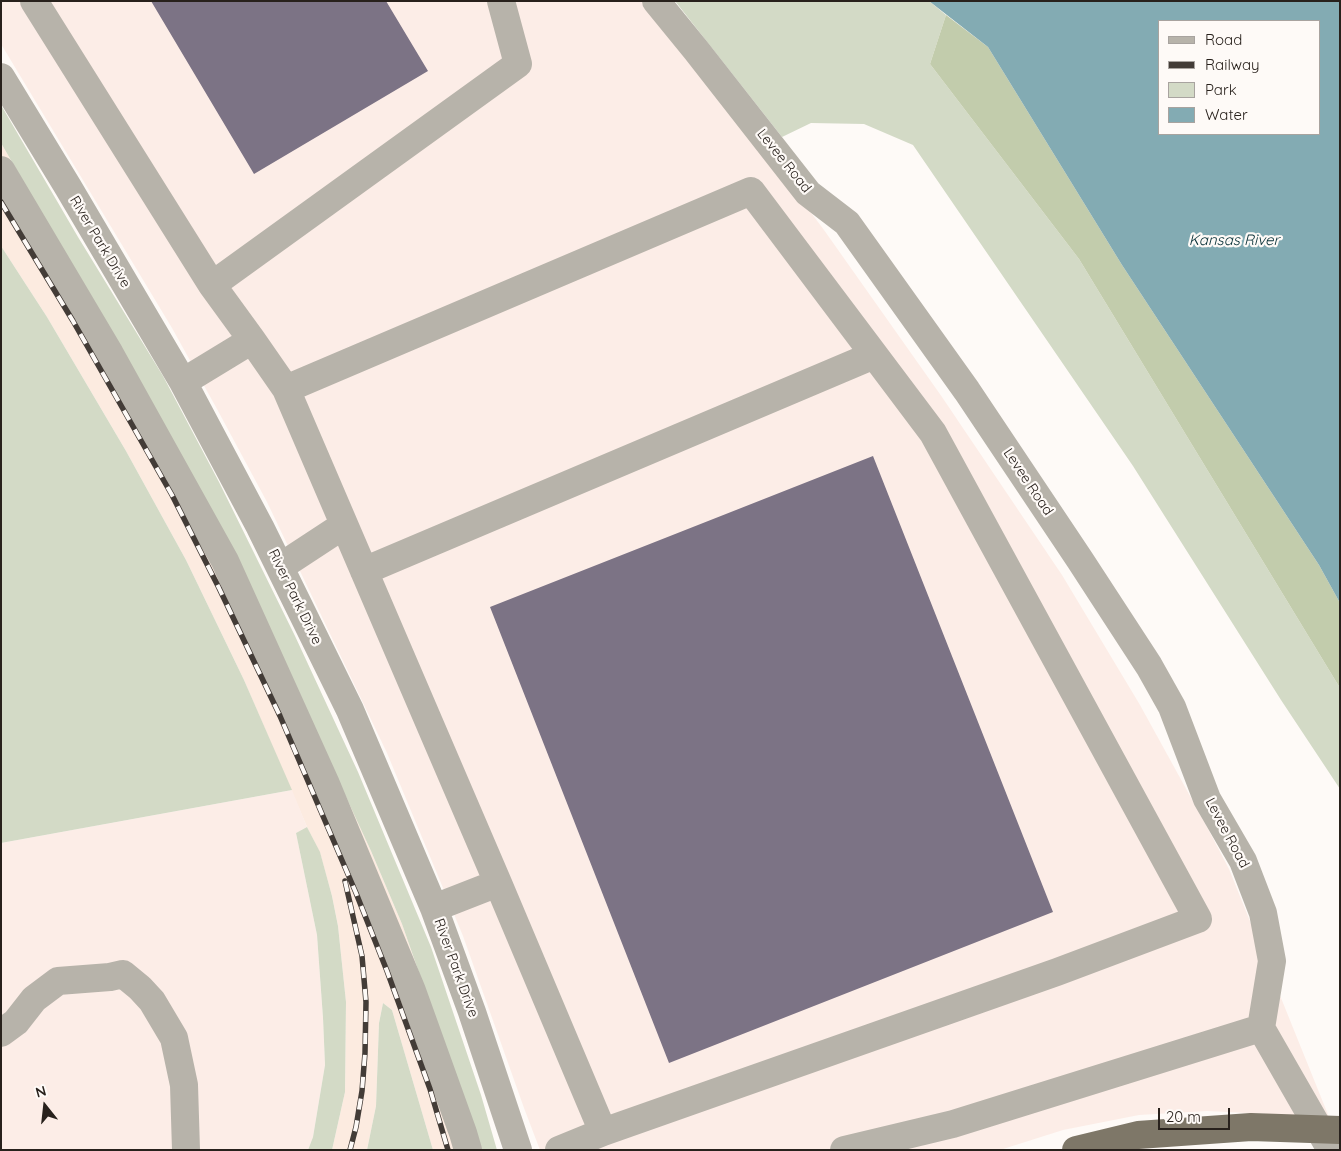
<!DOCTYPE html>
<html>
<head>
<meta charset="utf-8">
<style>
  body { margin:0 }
  #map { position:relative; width:1341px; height:1151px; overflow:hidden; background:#fefaf7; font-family:Quicksand,sans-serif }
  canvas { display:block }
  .frame { position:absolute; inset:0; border:2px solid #28211c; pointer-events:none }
  .legend { position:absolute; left:1158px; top:20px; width:162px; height:115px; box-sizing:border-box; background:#fefaf7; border:1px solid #a8a39f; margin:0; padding:6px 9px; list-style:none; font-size:15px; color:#28211c }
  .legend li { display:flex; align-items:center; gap:10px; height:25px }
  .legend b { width:25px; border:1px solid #a8a39f }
  .north { position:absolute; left:20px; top:1081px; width:50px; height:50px; -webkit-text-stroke:4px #fefaf7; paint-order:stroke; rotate:344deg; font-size:14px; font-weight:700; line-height:20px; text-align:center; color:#28211c }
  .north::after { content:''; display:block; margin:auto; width:18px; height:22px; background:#28211c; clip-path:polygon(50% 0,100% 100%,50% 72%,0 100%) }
  .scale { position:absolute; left:1158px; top:1108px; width:72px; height:22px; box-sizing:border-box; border:2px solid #28211c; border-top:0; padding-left:6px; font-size:15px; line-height:18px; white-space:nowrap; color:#28211c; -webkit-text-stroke:4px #fefaf7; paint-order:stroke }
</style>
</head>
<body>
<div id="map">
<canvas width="1341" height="1151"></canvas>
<div class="frame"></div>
<ul class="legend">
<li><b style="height:6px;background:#b7b3aa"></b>Road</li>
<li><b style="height:6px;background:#433c37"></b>Railway</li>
<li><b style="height:14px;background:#d3dac6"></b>Park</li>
<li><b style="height:14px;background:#83abb3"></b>Water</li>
</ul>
<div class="north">N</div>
<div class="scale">20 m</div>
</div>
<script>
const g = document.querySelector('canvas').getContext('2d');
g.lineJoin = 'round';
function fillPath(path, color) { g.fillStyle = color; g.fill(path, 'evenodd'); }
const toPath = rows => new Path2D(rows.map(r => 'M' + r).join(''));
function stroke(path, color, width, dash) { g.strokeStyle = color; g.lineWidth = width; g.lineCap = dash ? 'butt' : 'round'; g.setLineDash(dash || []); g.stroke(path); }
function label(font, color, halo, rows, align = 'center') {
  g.font = font + ' Quicksand,sans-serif'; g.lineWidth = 4.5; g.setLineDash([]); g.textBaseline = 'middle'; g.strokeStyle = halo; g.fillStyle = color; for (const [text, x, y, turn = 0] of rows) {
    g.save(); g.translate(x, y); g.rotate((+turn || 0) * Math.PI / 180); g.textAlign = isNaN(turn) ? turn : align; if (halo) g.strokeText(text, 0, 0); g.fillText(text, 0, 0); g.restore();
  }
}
fillPath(toPath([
  [1,143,157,412,254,594,371,851,402,924,481,1150,433,1150,392,1010,383,1003,379,1023,376,1106,367,1150,332,1150,345,1092,346,1002,338,926,332,896,320,853,307,827,244,680,186,560,126,451,47,317,1,246]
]), '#fcebe0');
fillPath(toPath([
  [1,1,646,1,713,82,824,230,942,397,1062,575,1140,705,1206,825,1229,869,1329,1117,1207,1111,1139,1115,1063,1130,1000,1150,540,1150,524,1108,463,936,387,753,267,502,217,409,172,328,1,44],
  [292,790,307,827,296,833,317,935,323,1018,325,1065,313,1137,308,1150,1,1150,1,843]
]), '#fcede7');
fillPath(toPath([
  [675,1,929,1,946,15,930,64,1079,259,1340,688,1340,789,1281,700,1133,466,913,145,864,124,811,123,782,137],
  [1,105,78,237,163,376,219,482,295,636,358,772,431,947,481,1095,497,1150,481,1150,402,924,371,851,334,771,157,412,1,143],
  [1,246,47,317,126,451,186,560,244,680,292,790,1,843],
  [307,827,320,852,332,896,338,926,346,1002,345,1092,332,1150,308,1150,313,1137,325,1065,323,1018,317,935,296,833],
  [383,1003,392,1010,433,1150,367,1150,376,1106,379,1023]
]), '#d3dac6');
fillPath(toPath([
  [946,15,988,47,1122,265,1319,565,1340,603,1340,688,1079,259,930,64]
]), '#c2ccac');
fillPath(toPath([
  [929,1,1340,1,1340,603,1319,565,1122,265,988,47],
  [1160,21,1320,21,1320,134,1160,134]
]), '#83abb3');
fillPath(toPath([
  [151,1,386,1,428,71,254,174],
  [873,456,1053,912,669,1063,490,607]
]), '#7c7385');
stroke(toPath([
  [34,1,212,285,518,64,501,1],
  [656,1,696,50,808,193,847,223,967,391,1080,560,1149,666,1172,707,1207,799,1243,861,1263,913,1272,961,1261,1028],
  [1,77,68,187,183,382,260,527,350,710,434,908,472,1012,518,1150],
  [1,170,110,354,225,561,325,782,412,991,463,1133,468,1150],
  [212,285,252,340],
  [183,382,252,340,286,389,498,883,603,1132],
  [286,389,751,191,933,433,1198,919,1057,972,603,1132,559,1150],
  [280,567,344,525],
  [364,571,874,355],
  [434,908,498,883],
  [1261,1028,1331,1150],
  [1,1033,16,1022,34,999,58,981,110,977,123,974,140,988,152,1001,174,1038,184,1085,186,1150],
  [844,1150,953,1124,1261,1028]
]), '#b7b3aa', 28);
const rail = toPath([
  [1,202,73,321,172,495,219,588,280,716,356,893,387,971,430,1089,448,1150],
  [345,881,362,956,366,1002,365,1053,362,1091,356,1127,350,1150]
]);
stroke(rail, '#433c37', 5.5);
stroke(rail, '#fefaf7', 4, [11]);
stroke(toPath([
  [1076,1150,1138,1135,1251,1127,1340,1130]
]), '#7e7768', 28);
label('14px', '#28211c', '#fefaf7', [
  ["Levee Road",784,161,51],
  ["River Park Drive",100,242,59],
  ["Levee Road",1028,482,56],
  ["River Park Drive",295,597,64],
  ["Levee Road",1227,833,62],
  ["River Park Drive",456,968,70]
]);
label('italic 15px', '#062f36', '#fefaf7', [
  ["Kansas River",1234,240]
]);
</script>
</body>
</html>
